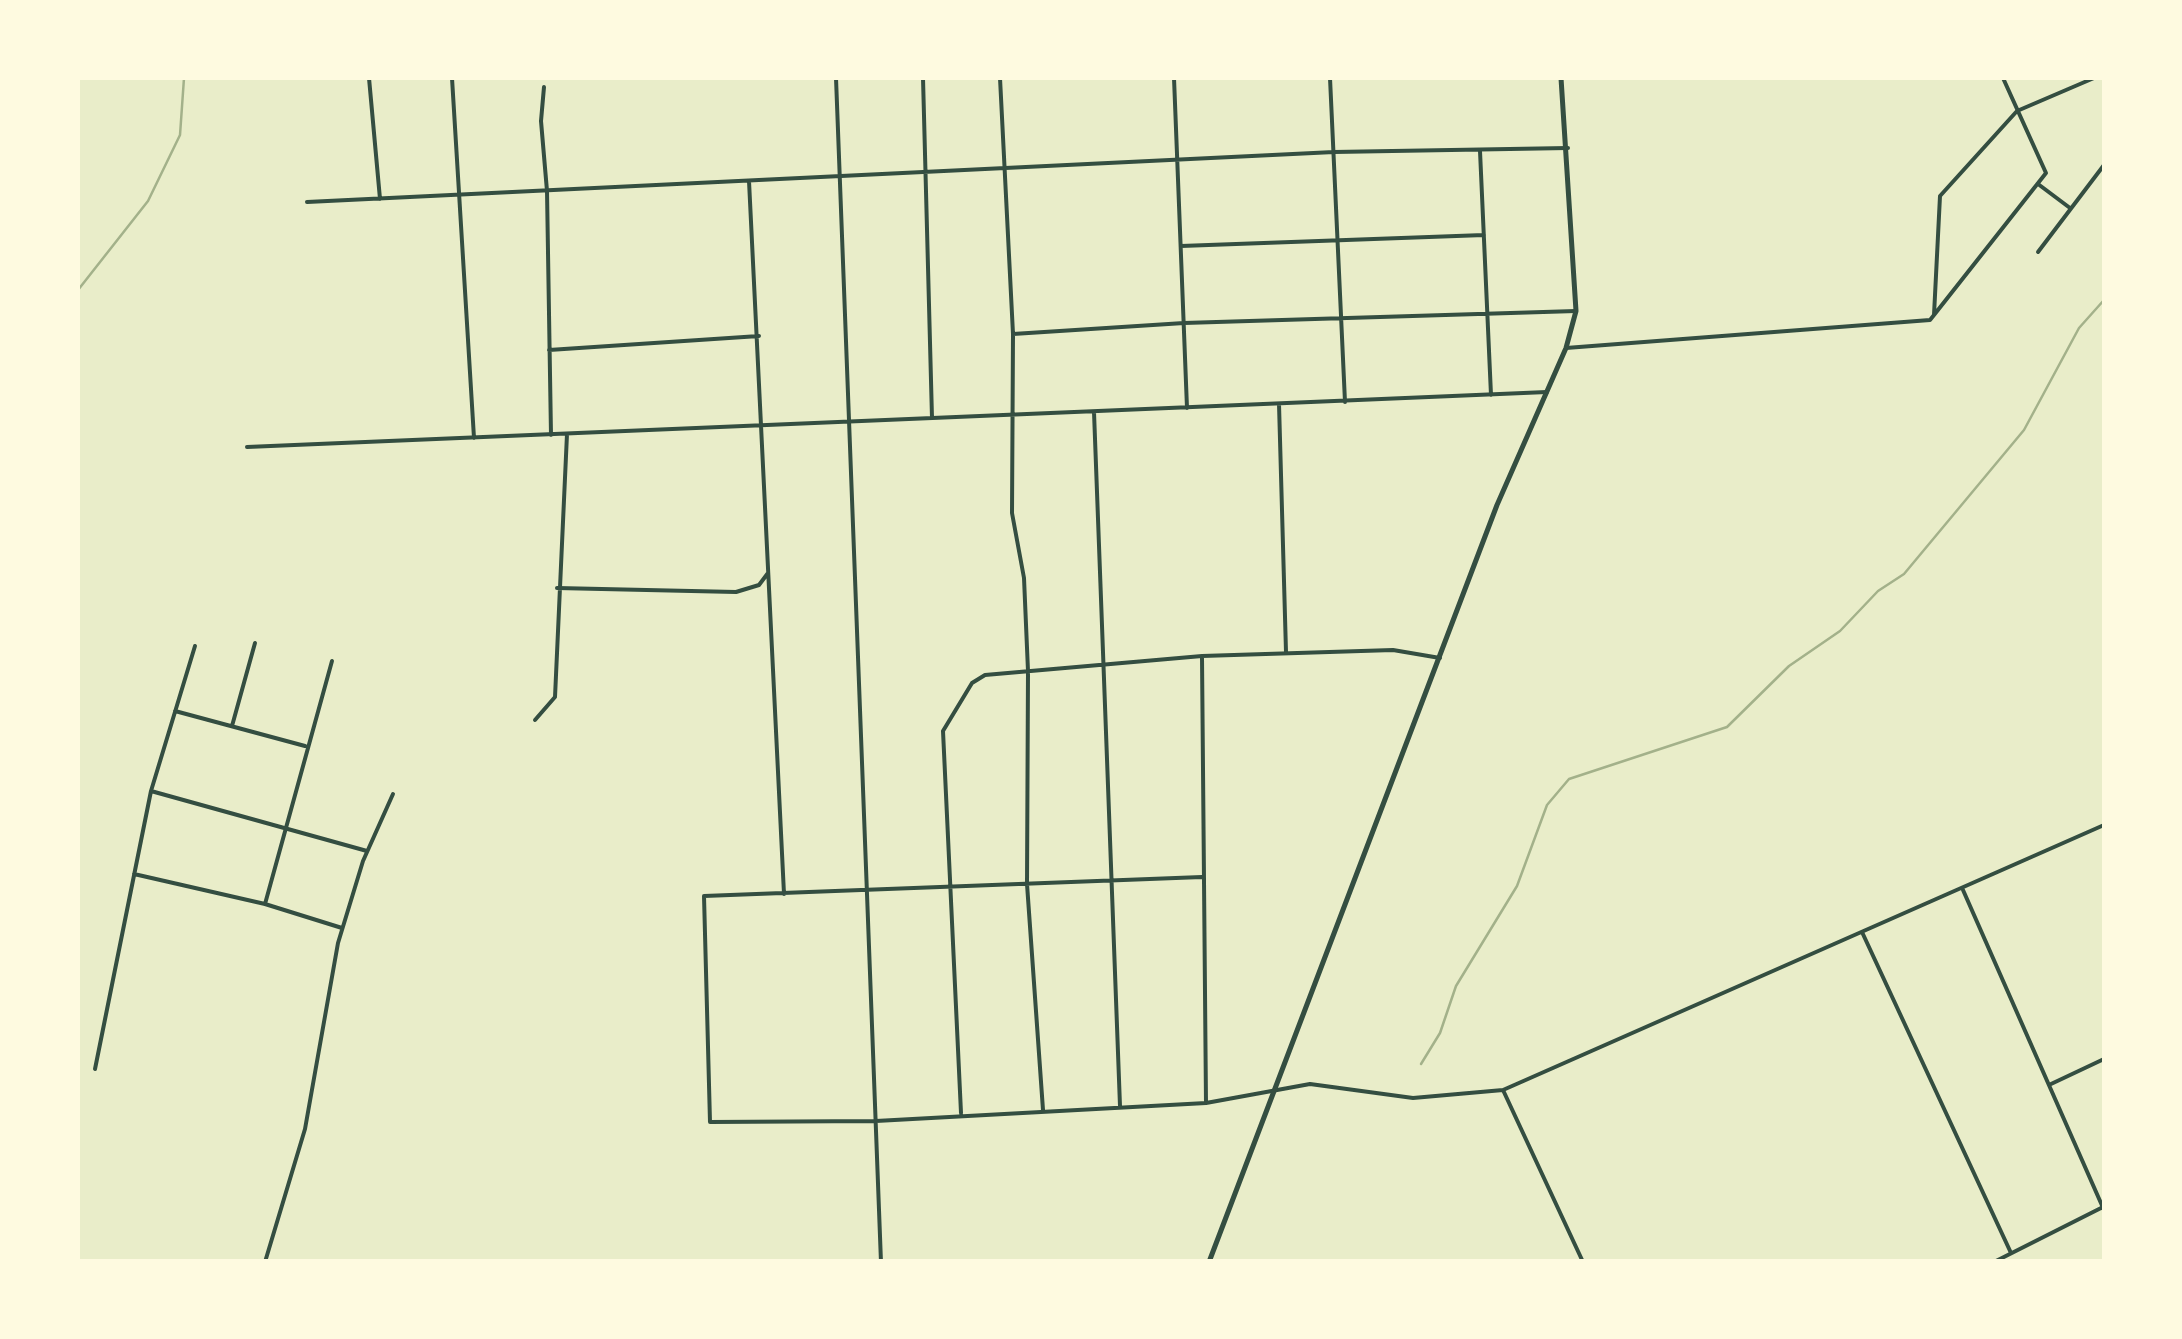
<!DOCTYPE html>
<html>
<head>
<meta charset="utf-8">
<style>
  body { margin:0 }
  #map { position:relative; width:2182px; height:1339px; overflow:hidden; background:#e9edc9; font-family:"Noto Sans",sans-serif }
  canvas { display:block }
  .frame { position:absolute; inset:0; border:80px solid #fefae0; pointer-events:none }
</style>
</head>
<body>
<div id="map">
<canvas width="2182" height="1339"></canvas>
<div class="frame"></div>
</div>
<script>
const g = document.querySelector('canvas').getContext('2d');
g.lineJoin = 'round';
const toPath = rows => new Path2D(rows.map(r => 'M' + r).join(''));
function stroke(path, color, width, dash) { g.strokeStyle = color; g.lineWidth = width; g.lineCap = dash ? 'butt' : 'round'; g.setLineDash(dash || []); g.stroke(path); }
stroke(toPath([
  [78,290,148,201,180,135,184,78],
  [1421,1064,1440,1033,1456,986,1517,886,1547,805,1569,779,1727,727,1789,666,1840,631,1878,591,1904,574,2024,430,2079,328,2104,300]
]), '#a3b18a', 2.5);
stroke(toPath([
  [369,78,380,199],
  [452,78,474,438],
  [836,78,881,1262],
  [923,78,932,418],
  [1000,78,1013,334,1012,513,1024,578,1028,671,1027,884,1043,1110],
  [1174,78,1187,408],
  [1330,78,1345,402],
  [544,87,541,121,547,191,551,435],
  [1480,151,1491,395],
  [749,181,784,894],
  [2038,184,2070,208],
  [307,202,1334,152,1568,148],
  [1181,246,1484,235],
  [2038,252,2104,165],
  [1934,315,2046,173,2003,78],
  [1013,334,1184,323,1576,311],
  [1566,348,1930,320,1934,315,1940,196,2017,111,2094,78],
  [549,350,759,336],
  [1279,404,1286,652],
  [1094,412,1120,1106],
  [247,447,1547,392],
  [557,588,736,592,759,585,768,573],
  [1202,657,1206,1103],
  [332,661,265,904,342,928],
  [175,711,305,746],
  [535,720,555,697,567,434],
  [232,726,255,643],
  [151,791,367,851],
  [134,874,265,904],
  [1202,877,704,896,710,1122,876,1121,1206,1103,1310,1084,1413,1098,1503,1090,2104,825],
  [1963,890,2104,1210],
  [1862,932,2011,1253],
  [95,1069,151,791,195,646],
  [2051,1084,2104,1059],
  [1503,1090,1583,1262],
  [961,1113,943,731,972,683,985,675,1202,656,1393,650,1440,658],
  [265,1262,305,1129,338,943,363,861,393,794],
  [1994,1262,2103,1207]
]), '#344e41', 4);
stroke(toPath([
  [1209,1262,1497,505,1566,348,1576,311,1561,78]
]), '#344e41', 5);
</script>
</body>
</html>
